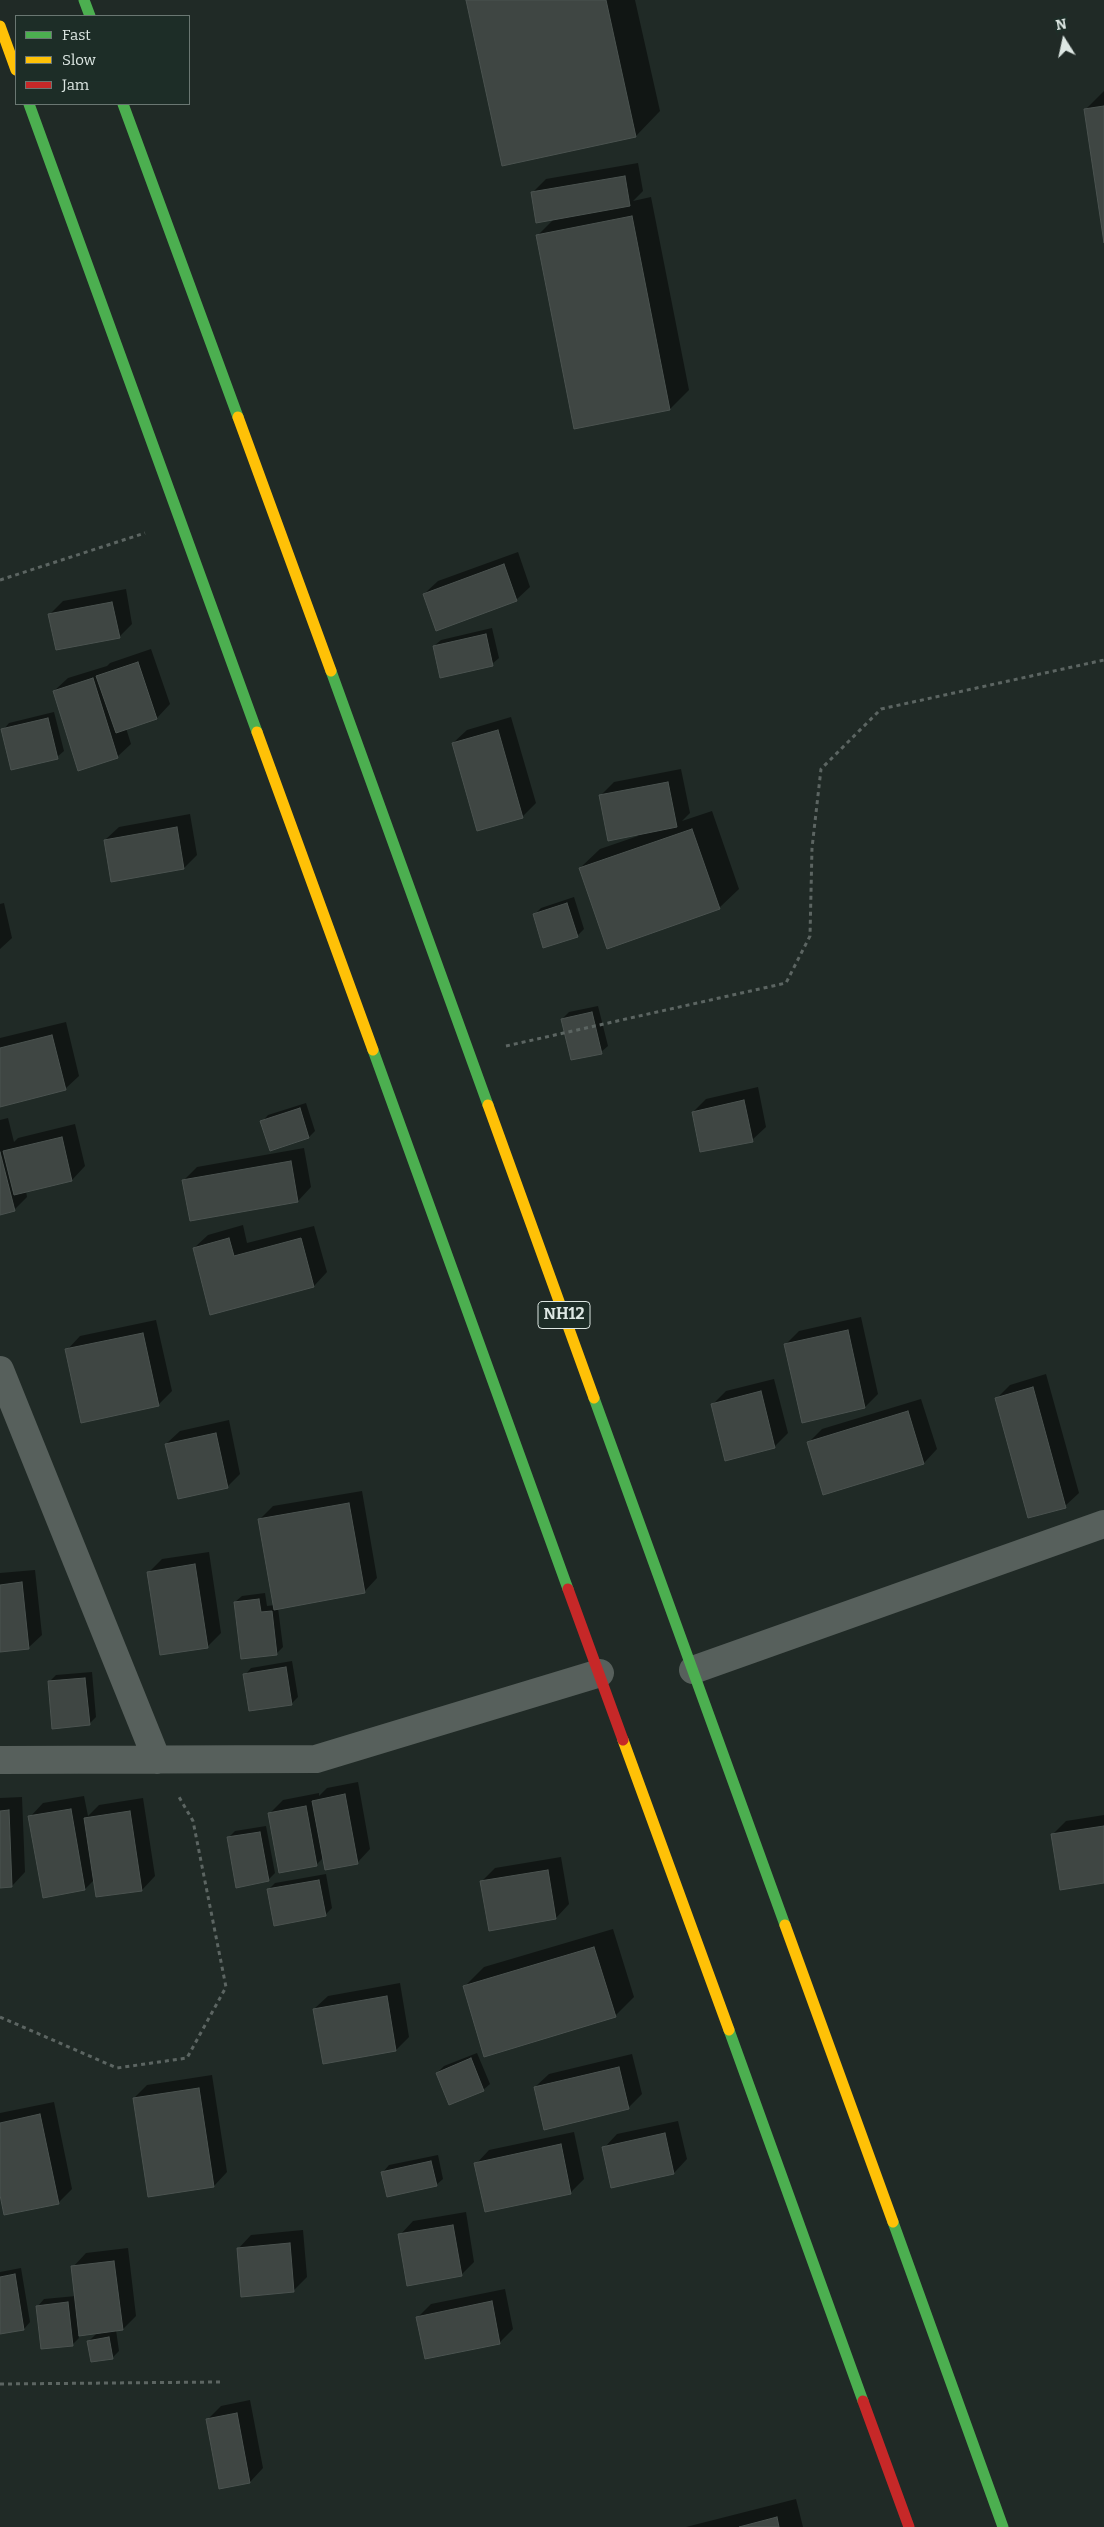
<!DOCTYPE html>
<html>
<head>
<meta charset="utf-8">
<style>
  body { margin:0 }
  #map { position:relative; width:1104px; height:2527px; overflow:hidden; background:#202a26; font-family:Bitter,serif }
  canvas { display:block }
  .legend { position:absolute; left:15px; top:15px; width:175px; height:90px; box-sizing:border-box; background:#1d2d27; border:1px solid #6a7772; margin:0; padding:6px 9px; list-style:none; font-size:15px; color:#dde7e3 }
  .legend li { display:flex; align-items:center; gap:10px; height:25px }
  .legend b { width:25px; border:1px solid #6a7772 }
  .north { position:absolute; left:1039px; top:15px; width:50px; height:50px; -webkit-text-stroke:4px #1d2d27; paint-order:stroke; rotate:350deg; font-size:14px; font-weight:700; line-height:20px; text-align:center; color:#dde7e3 }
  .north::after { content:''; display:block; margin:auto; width:18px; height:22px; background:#dde7e3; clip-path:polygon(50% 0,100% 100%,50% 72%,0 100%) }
</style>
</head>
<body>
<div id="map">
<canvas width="1104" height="2527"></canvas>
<ul class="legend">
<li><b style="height:6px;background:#4caf50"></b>Fast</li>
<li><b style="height:6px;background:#ffc107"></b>Slow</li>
<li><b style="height:6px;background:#c62828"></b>Jam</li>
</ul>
<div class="north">N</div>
</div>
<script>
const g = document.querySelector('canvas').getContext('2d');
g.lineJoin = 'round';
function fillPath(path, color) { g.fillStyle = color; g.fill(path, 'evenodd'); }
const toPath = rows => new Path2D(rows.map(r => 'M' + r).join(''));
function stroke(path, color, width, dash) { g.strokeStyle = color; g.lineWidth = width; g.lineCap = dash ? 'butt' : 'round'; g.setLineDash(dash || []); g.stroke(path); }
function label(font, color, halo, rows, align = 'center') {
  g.font = font + ' Bitter,serif'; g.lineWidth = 4.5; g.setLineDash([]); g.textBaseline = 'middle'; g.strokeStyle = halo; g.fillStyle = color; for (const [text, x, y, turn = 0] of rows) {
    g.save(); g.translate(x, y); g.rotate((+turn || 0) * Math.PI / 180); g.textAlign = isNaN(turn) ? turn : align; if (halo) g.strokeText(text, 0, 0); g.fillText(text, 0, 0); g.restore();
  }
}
fillPath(toPath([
  [467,0,635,0,660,111,636,136],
  [1104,91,1104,234,1086,109],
  [638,163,643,191,633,201,651,197,689,390,670,409,537,236,555,218,532,193,546,179],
  [518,552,530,587,516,600,424,594,438,581],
  [126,589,132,624,119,637,50,614,63,601],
  [492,628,499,658,492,664,434,646,441,640],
  [151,649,170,704,157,718,126,728,131,744,117,757,54,691,68,678,107,666,110,663],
  [54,712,64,751,57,757,3,730,9,723],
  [511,717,536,803,523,816,478,829,453,743,467,730],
  [681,769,690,813,682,821,712,811,739,889,719,908,580,868,600,849,638,836,600,796,614,782],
  [190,814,197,855,184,868,105,840,119,827],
  [574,897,584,929,577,936,534,915,541,908],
  [4,903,12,938,0,949,0,904],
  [598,1006,608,1046,601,1052,562,1019,569,1012],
  [66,1022,79,1076,65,1089,0,1105,0,1038],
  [758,1087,766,1127,752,1140,693,1112,706,1099],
  [306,1103,315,1131,309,1137,262,1122,268,1115],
  [8,1118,14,1142,18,1138,75,1124,85,1166,72,1180,26,1191,27,1197,14,1210,0,1213,0,1120],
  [304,1148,311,1187,298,1201,191,1219,184,1180,197,1167],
  [243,1225,247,1243,314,1226,327,1272,314,1286,194,1248,208,1235],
  [861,1317,878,1394,865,1407,786,1344,799,1331],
  [156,1320,172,1391,158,1405,67,1350,80,1336],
  [1046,1374,1079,1493,1065,1506,996,1399,1010,1385],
  [774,1379,788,1433,774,1447,713,1404,726,1391],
  [921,1399,937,1449,924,1463,808,1443,822,1429],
  [229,1420,240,1474,227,1487,166,1444,180,1431],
  [362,1491,377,1578,364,1592,278,1608,283,1647,276,1654,235,1602,242,1596,265,1593,267,1606,275,1605,259,1520,273,1506],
  [209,1552,221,1633,207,1647,148,1573,162,1559],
  [35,1570,42,1635,28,1648,0,1651,0,1573],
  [292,1661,298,1697,291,1704,245,1675,251,1668],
  [92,1672,96,1717,89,1724,49,1682,56,1675],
  [358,1782,370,1849,357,1863,324,1857,316,1865,269,1814,283,1800,319,1793,319,1796,327,1788],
  [84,1796,88,1816,99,1805,143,1798,155,1876,142,1890,94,1880,85,1889,30,1817,43,1803],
  [22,1797,25,1872,12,1886,0,1886,0,1798],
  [1104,1815,1104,1882,1053,1834,1066,1821],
  [266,1826,275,1873,268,1880,228,1838,235,1831],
  [561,1857,569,1904,556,1918,481,1882,495,1868],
  [326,1874,332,1908,325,1915,268,1890,275,1883],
  [613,1929,634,1997,615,2016,464,1987,484,1967],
  [400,1983,409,2037,396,2050,314,2009,328,1996],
  [477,2053,490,2084,483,2090,437,2073,444,2066],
  [632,2054,642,2094,628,2108,535,2087,549,2074],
  [212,2075,227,2172,214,2186,134,2098,147,2085],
  [54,2102,72,2189,58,2203,0,2189,0,2113],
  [678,2121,687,2159,674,2173,612,2187,604,2148,617,2134],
  [574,2132,584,2179,571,2192,486,2211,476,2164,489,2150],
  [438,2155,443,2179,436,2185,383,2172,389,2165],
  [466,2212,474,2262,461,2275,400,2235,413,2221],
  [303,2230,307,2277,293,2291,238,2249,251,2235],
  [128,2248,136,2316,123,2329,116,2330,119,2351,113,2357,89,2341,98,2332,78,2335,79,2338,72,2345,38,2306,44,2299,76,2296,73,2267,86,2253],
  [21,2268,30,2322,24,2329,0,2333,0,2272],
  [505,2289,513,2329,500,2342,426,2358,418,2317,431,2304],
  [250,2400,263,2468,250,2482,208,2419,221,2406],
  [796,2499,803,2527,686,2527]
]), '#0007');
const building = toPath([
  [466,0,606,0,636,137,502,166,466,0],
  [1104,106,1104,243,1084,109,1104,106],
  [625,176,630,206,536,223,531,192,625,176],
  [632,216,670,410,574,429,536,235,632,216],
  [504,564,517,601,436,631,423,594,504,564],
  [112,602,120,638,56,650,48,614,112,602],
  [486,634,493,666,440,678,433,646,486,634],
  [138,662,157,719,116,733,96,676,138,662],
  [93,678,118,758,78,771,53,691,93,678],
  [48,718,58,759,11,770,1,729,48,718],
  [498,730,523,818,477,831,452,743,498,730],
  [668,782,677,827,608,841,599,795,668,782],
  [177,827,184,869,111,882,104,840,177,827],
  [692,829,720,909,607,949,579,868,692,829],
  [567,903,578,937,543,948,533,914,567,903],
  [592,1012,602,1054,571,1060,561,1019,592,1012],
  [52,1035,66,1090,0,1107,0,1048,52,1035],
  [744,1100,753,1142,700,1152,692,1112,744,1100],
  [300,1108,309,1138,270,1151,260,1121,300,1108],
  [62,1137,72,1181,14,1195,3,1151,62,1137],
  [0,1152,15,1211,0,1215,0,1152],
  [291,1161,298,1202,190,1221,182,1180,291,1161],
  [229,1238,234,1256,301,1238,314,1287,210,1315,193,1248,229,1238],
  [848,1330,865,1408,802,1423,784,1344,848,1330],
  [143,1333,159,1406,81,1423,65,1349,143,1333],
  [1033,1387,1066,1508,1028,1518,995,1398,1033,1387],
  [761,1391,775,1448,725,1461,711,1404,761,1391],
  [908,1411,924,1464,823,1495,807,1442,908,1411],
  [216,1433,228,1488,178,1499,165,1444,216,1433],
  [349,1503,365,1593,274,1610,258,1519,349,1503],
  [195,1564,208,1648,160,1655,147,1572,195,1564],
  [22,1582,29,1649,0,1652,0,1585,22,1582],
  [259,1599,261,1612,272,1611,277,1655,241,1659,234,1602,259,1599],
  [286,1667,292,1705,249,1711,243,1674,286,1667],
  [85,1678,90,1725,52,1729,48,1681,85,1678],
  [345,1794,358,1864,325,1870,312,1801,345,1794],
  [306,1806,317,1866,279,1873,268,1813,306,1806],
  [71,1809,85,1890,43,1898,28,1816,71,1809],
  [9,1810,12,1887,0,1888,0,1811,9,1810],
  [130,1811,142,1891,96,1897,84,1818,130,1811],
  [1104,1826,1104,1883,1060,1890,1051,1834,1104,1826],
  [260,1832,269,1881,236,1888,227,1837,260,1832],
  [548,1870,556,1919,489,1931,480,1881,548,1870],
  [319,1880,326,1916,274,1926,267,1889,319,1880],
  [594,1947,616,2017,484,2057,463,1986,594,1947],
  [387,1996,396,2051,323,2064,313,2009,387,1996],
  [471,2058,484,2091,449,2105,436,2073,471,2058],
  [619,2067,629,2109,544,2130,534,2087,619,2067],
  [199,2088,214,2187,148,2197,133,2098,199,2088],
  [40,2114,59,2204,4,2215,0,2195,0,2123,40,2114],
  [665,2133,674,2174,611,2188,602,2147,665,2133],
  [561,2144,571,2194,485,2212,474,2163,561,2144],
  [431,2161,437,2186,387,2197,381,2172,431,2161],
  [453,2225,462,2276,407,2286,398,2234,453,2225],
  [290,2243,294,2292,241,2297,237,2248,290,2243],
  [114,2261,123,2330,79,2336,71,2266,114,2261],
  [15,2274,24,2330,0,2334,0,2277,15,2274],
  [492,2301,500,2344,425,2359,416,2317,492,2301],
  [68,2302,73,2346,41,2349,36,2306,68,2302],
  [109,2337,113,2359,91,2362,87,2341,109,2337],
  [237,2413,250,2483,219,2489,206,2419,237,2413],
  [777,2517,779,2527,739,2527,777,2517]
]);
fillPath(building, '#3f4643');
stroke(building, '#4b5350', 1);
stroke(toPath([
  [0,580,145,533],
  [506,1046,786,983,810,936,812,848,821,769,881,709,1104,660],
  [0,2017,117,2068,187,2058,226,1987,193,1821,179,1797],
  [0,2384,220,2382]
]), '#5c6562', 3, [4, 4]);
stroke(toPath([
  [0,1370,157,1760],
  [693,1670,1104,1524],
  [0,1760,316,1759,600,1673]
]), '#57605c', 28);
stroke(toPath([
  [84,0,90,16],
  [29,104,257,732],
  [123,104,238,417],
  [331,671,488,1105],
  [373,1050,568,1589],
  [594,1398,785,1925],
  [729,2030,863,2401],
  [893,2222,1003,2527]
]), '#4caf50', 11);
stroke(toPath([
  [0,26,16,70],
  [238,417,331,671],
  [257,732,373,1050],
  [488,1105,594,1398],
  [623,1740,729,2030],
  [785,1925,893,2222]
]), '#ffc107', 11);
stroke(toPath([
  [568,1589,623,1740],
  [863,2401,909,2527]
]), '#c62828', 11);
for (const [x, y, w] of [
  [564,1315,52]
]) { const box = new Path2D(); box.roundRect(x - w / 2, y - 13.5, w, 27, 4); g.fillStyle = '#1d2d27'; g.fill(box); stroke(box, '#dde7e3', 1); }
label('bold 16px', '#dde7e3', null, [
  ["NH12",564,1315]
]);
</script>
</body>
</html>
